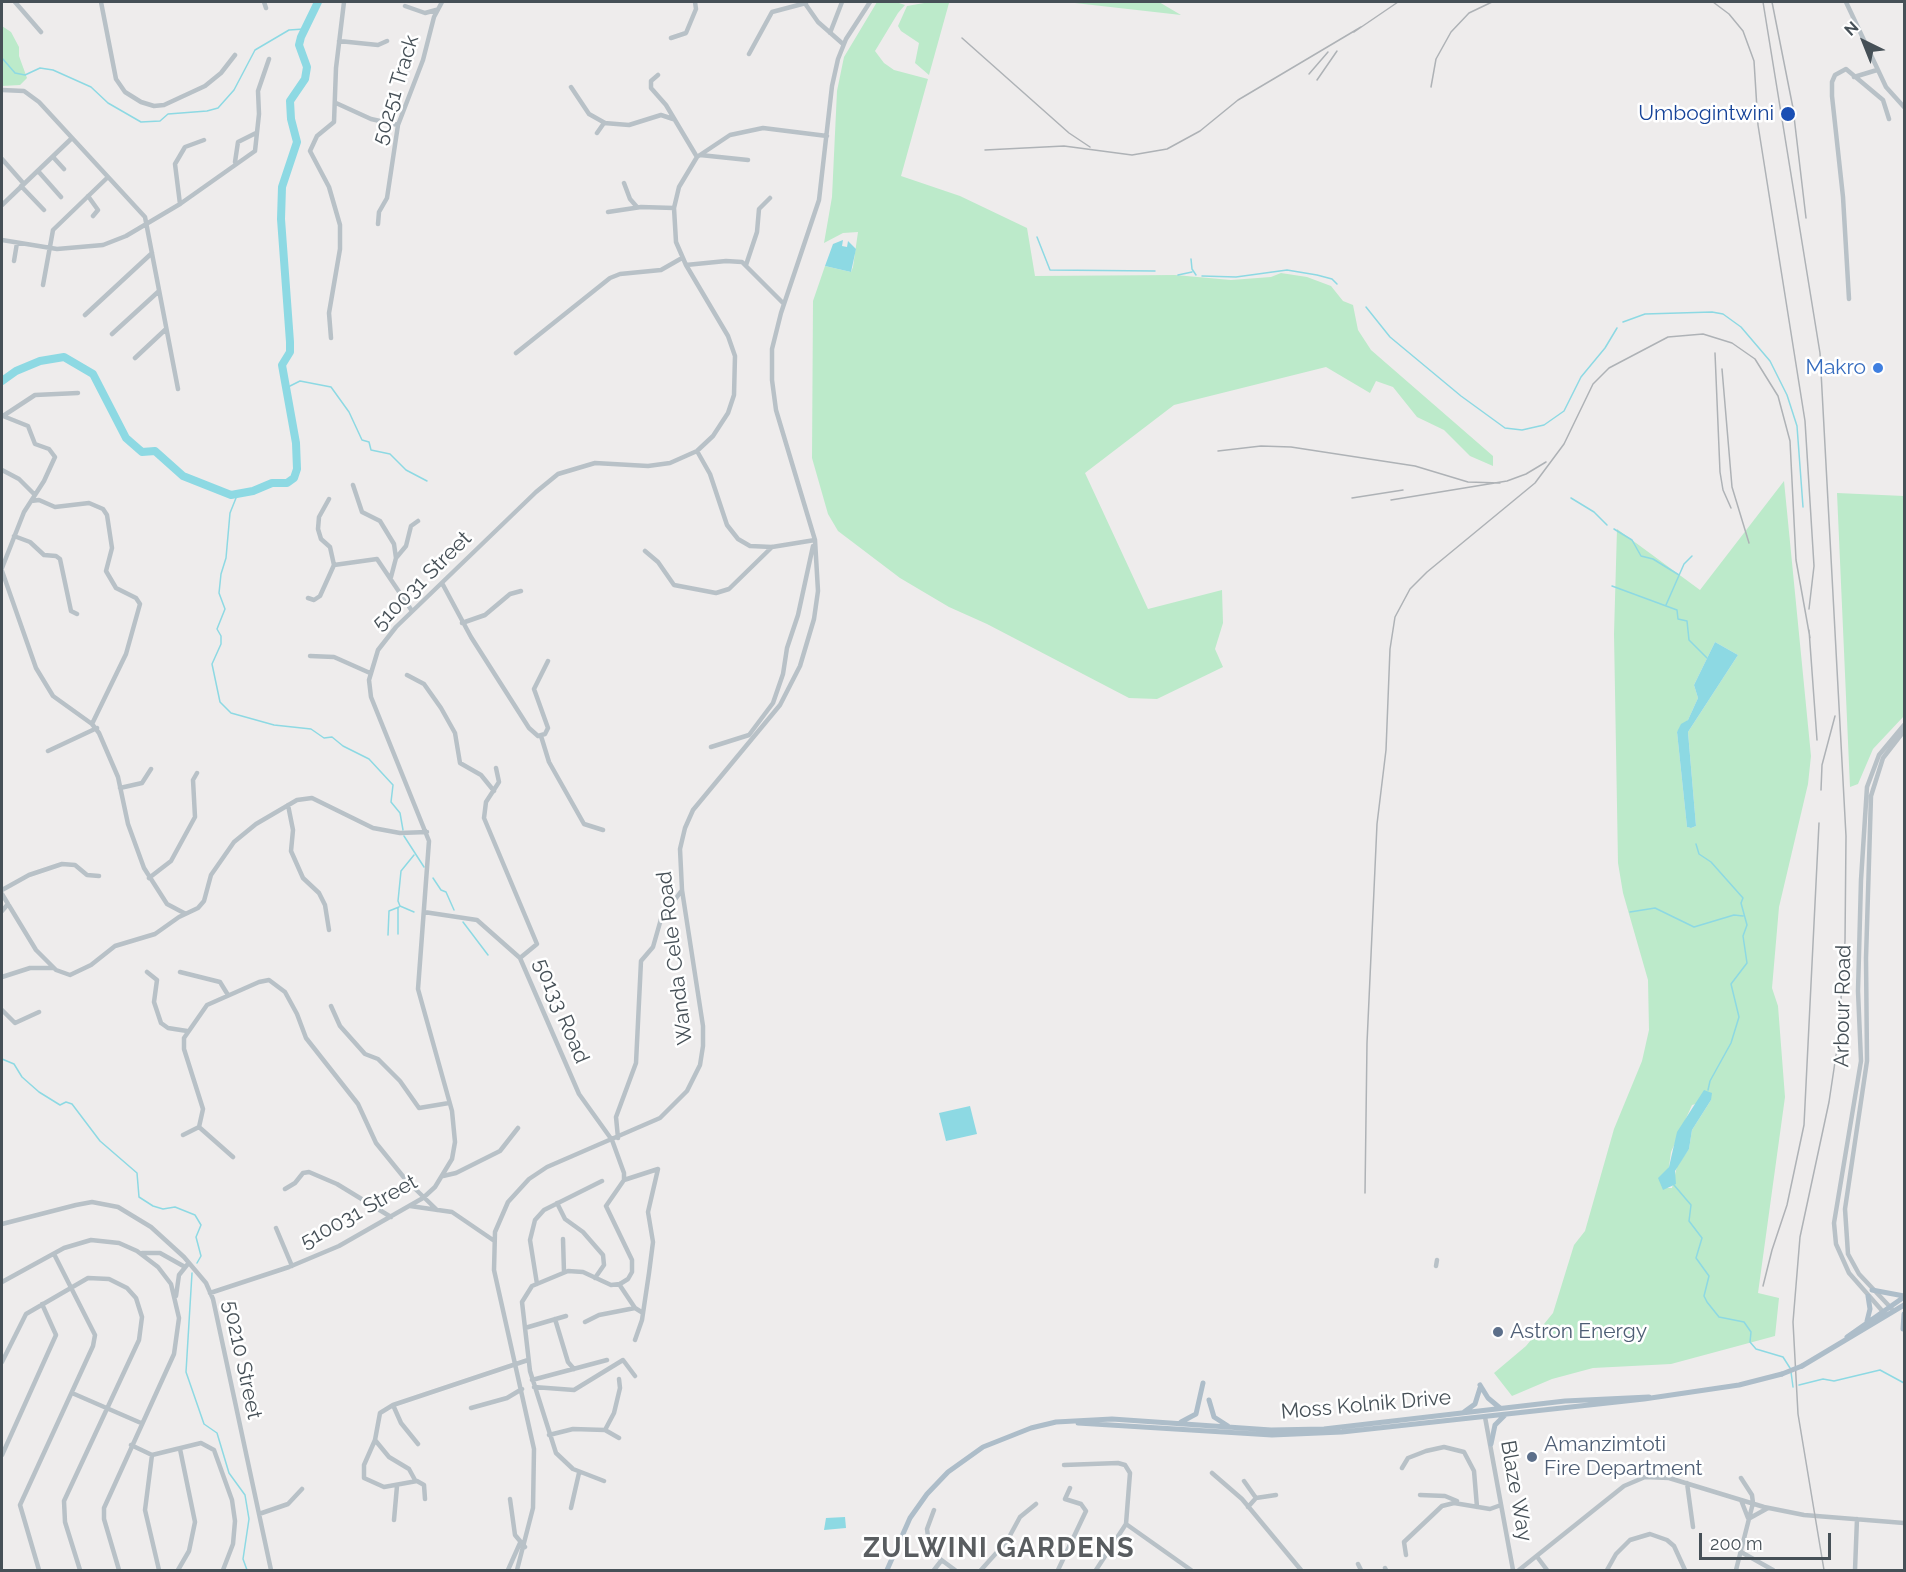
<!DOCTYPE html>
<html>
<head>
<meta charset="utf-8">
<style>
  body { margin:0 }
  #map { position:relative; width:1906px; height:1572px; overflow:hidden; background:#eeecec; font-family:Raleway,sans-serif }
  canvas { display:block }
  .frame { position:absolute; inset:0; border:3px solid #465057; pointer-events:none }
  .north { position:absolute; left:1834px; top:12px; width:60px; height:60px; -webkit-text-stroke:4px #fff; paint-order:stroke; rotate:317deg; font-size:16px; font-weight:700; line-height:24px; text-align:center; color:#465057 }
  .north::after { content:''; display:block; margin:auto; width:21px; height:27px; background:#465057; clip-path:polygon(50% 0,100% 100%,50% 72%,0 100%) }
  .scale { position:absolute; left:1699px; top:1533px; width:132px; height:27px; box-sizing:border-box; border:3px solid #465057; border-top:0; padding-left:8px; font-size:18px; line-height:21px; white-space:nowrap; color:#465057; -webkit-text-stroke:4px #fff; paint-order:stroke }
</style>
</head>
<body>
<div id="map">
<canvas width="1906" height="1572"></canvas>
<div class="frame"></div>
<div class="north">N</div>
<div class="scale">200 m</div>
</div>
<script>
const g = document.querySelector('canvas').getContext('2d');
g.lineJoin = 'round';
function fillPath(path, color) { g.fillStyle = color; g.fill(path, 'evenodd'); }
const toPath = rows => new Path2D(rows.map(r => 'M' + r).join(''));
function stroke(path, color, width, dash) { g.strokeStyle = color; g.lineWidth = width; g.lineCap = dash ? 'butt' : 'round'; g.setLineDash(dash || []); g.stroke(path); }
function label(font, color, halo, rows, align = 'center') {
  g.font = font + ' Raleway,sans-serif'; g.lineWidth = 5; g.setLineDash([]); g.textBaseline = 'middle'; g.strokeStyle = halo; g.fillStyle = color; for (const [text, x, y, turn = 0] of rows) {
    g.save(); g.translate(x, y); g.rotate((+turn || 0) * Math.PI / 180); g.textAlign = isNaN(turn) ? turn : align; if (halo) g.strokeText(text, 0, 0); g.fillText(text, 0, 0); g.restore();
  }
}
fillPath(toPath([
  [877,2,896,2,905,5,898,13,875,51,884,63,894,70,928,79,901,176,960,196,1027,228,1035,276,1175,275,1231,280,1271,277,1281,273,1307,277,1331,286,1343,301,1353,305,1358,330,1371,350,1493,456,1493,466,1470,456,1444,430,1417,417,1393,387,1376,381,1370,393,1326,367,1174,405,1085,473,1148,609,1222,590,1223,623,1215,649,1223,667,1157,699,1129,698,987,624,949,607,900,578,838,531,828,514,812,458,813,301,825,266,851,272,853,267,858,232,843,233,824,243,832,197,837,91,844,57],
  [930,2,1040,2,949,3,929,75,915,63,919,43,901,31,898,26,907,6],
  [1066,2,1159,2,1181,15],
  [2,26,11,32,19,47,19,56,27,78,20,85,2,86],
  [1784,481,1811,756,1808,784,1779,907,1772,988,1778,1006,1785,1097,1758,1293,1779,1298,1775,1336,1671,1364,1593,1368,1552,1379,1512,1396,1494,1373,1526,1346,1553,1313,1574,1245,1585,1231,1614,1129,1642,1061,1649,1030,1648,980,1623,893,1618,863,1614,634,1617,529,1700,590],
  [1715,642,1738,655,1688,732,1696,826,1691,828,1687,827,1677,732,1688,720,1698,698,1694,685],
  [1711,1100,1692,1130,1689,1149,1677,1166,1672,1188,1666,1188,1671,1152,1692,1105],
  [1837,493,1904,496,1904,716,1873,749,1858,784,1850,787]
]), '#bceaca');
fillPath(toPath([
  [843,240,842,246,847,247,848,241,856,249,851,272,825,266,833,244],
  [1715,642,1738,655,1688,732,1696,826,1691,828,1687,827,1677,732,1681,724,1688,720,1698,698,1694,685],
  [1704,1090,1712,1093,1711,1100,1692,1130,1689,1149,1675,1171,1676,1184,1663,1190,1658,1178,1669,1167,1677,1132],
  [970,1106,977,1134,946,1141,939,1113],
  [845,1517,846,1528,824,1530,826,1518]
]), '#8dd9e3');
stroke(toPath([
  [2,58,15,73,25,75,40,68,53,70,91,87,108,103,141,122,160,121,168,114,207,111,218,108,234,90,255,50,289,30,304,29],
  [1037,237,1050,270,1155,271],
  [1191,259,1192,269,1196,275],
  [1178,275,1192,272],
  [1202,276,1236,277,1287,270,1317,275,1332,279,1337,284],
  [1366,307,1390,337,1461,396,1505,428,1522,430,1544,425,1564,411,1581,377,1605,348,1617,328],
  [1623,322,1645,314,1712,312,1723,314,1741,327,1770,361,1787,395,1797,426,1803,507],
  [286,388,300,381,331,387,349,412,362,440,369,442,371,450,390,454,406,470,427,481],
  [238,493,230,513,226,558,221,574,219,593,225,609,217,629,221,636,221,644,212,664,220,702,231,713,274,725,311,729,324,738,332,737,343,746,369,759,393,785,391,802,400,813,403,830],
  [1571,498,1594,512,1607,525],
  [1614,529,1632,540,1641,556,1653,559,1679,575],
  [1612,586,1677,610,1678,619,1687,621,1689,640,1707,658],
  [1666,605,1684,564,1692,556],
  [404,836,424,867],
  [1696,844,1699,854,1711,862,1743,898,1741,903,1747,925,1743,936,1747,963,1731,984,1739,1017,1731,1043,1710,1081,1708,1090],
  [433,878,441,890,446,892,454,910],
  [398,908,398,934],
  [414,912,400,906,398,901,401,871,414,855],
  [1630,912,1655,908,1694,927,1734,915,1743,916],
  [463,922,488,955],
  [388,935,389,911,399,907],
  [2,1059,14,1064,22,1077,39,1092,60,1105,66,1102,72,1104,100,1141,137,1173,139,1197,153,1206,163,1209,175,1207,195,1215,201,1225,196,1237,201,1256,197,1263],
  [1674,1185,1691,1205,1689,1221,1702,1238,1696,1258,1709,1276,1704,1296,1707,1302,1719,1317,1744,1322,1751,1332,1750,1342,1756,1349,1783,1357,1790,1368],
  [192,1273,186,1372,204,1424,217,1433,229,1473,245,1495,249,1519,243,1559,247,1570],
  [1791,1372,1793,1387],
  [1799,1385,1823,1379,1834,1381,1880,1370,1904,1383]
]), '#8dd9e3', 1.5);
stroke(toPath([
  [2,381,16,371,40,361,64,357,93,374,126,438,142,452,155,451,183,476,231,495,253,491,272,483,287,483,294,478,297,469,296,443,282,365,290,352,290,342,281,219,282,187,297,142,291,119,290,101,305,79,307,67,299,45,301,37,318,2]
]), '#8dd9e3', 8);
stroke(toPath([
  [15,2,41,32],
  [101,2,116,79,125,92,141,102,154,106,164,105,205,86,221,73,235,55],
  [264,2,266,8],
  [804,2,818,22,843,44],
  [1846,2,1886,87,1904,107],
  [405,6,425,13,436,10],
  [830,33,842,2],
  [671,38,686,33,696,9,695,2],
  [339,41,378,45,387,41],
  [749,54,772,12,806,3],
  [658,75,651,81,651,88,666,105,697,157],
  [1854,77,1877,70],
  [571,87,589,114,605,123],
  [2,90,24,91,39,102,145,217,178,389],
  [336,103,371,119,398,125],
  [597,133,604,123,629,125,661,115,673,119],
  [700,155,748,160],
  [53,157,64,169],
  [2,159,24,184],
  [235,162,238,142,256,133],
  [38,171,61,197],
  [624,183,630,199,637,207],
  [21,186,44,210],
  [88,196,98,210,93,216],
  [180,204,175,164,185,147,204,140],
  [2,205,72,138],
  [608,212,641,207,674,208],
  [378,224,379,212,387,198,398,125,423,60,434,17,442,2],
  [2,240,57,249,103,245,126,236,180,204,255,151,259,114,258,91,269,59],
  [14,261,17,243],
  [686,265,726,261,742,262,784,304],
  [746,265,757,232,759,209,770,198],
  [43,285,53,230,108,177],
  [1849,299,1843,197,1832,96,1832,82,1835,75,1846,69,1883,100,1889,119],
  [85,315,152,253],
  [112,334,159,291],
  [331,338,329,313,340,249,340,225,329,187,310,151,317,136,334,122,336,68,344,2],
  [516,353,610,278,620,274,661,270,682,258],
  [135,358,166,329],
  [3,416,35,395,78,393],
  [697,451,710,474,727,525,738,539,750,546,772,547,815,540],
  [2,470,19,479,35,495],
  [353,485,362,512,380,521,394,544,396,558,391,577],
  [329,499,319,517,318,529,321,539,330,547,334,565,377,559,412,611],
  [31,501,39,500,55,507,89,503,103,509,107,515,112,548,106,571,116,588,136,598,140,604,126,654,92,724],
  [14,536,30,542,44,555,56,556,60,559,71,611,77,614],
  [645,551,658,562,674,585,716,593,729,589,772,547],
  [396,558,406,546,411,526,418,521],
  [2,568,24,512,44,481,55,457,49,449,35,444,28,426,3,416],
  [2,571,36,668,53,696,92,724,99,733,118,777,128,824,144,868,167,904,184,913],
  [442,583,471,637,529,728,538,736,545,734,548,728,534,689,548,661],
  [308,598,314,600,320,596,334,565],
  [462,623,485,615,510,594,521,591],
  [310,656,334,657,370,673],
  [407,675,424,684,441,708,455,733,460,763,481,775,494,791],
  [541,736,549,762,584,824,603,830],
  [711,747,749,735,773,703,783,674,787,648,798,615,813,546],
  [48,751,97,728],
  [496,768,499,782,486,802,484,818,537,944,520,958],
  [120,788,142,783,151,769],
  [288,805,293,830,291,851,303,878,319,893,325,905,329,930],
  [149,878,171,861,195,817,193,780,197,773],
  [2,890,29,875,62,864,75,865,87,875,99,876],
  [2,894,36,950,56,970,70,975,91,965,115,946,155,934,179,917,198,908,204,901,211,875,234,842,256,824,297,800,312,798,373,828,400,833,427,832],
  [2,911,8,904],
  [424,912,477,920,520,958,579,1094,612,1140,624,1173,624,1180,606,1206,632,1260,632,1272,628,1279,620,1284,611,1285,583,1272,568,1271,532,1286,522,1302,530,1371,556,1453,573,1469,604,1481],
  [147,972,157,980,154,1002,161,1023,168,1028,187,1031],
  [180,972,220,982,228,995],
  [2,977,30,968,53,968],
  [331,1006,340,1026,365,1054,378,1059,400,1081,419,1108,449,1103],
  [2,1010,15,1023,39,1012],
  [183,1135,199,1127],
  [618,1138,616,1117,636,1063,641,961,653,947,661,919,682,890],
  [233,1157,199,1127,203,1109,184,1049,184,1038,207,1005,259,982,269,980,285,992,297,1014,306,1038,358,1104,376,1143,406,1180,437,1210],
  [443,1176,456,1173,500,1151,518,1128],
  [624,1180,658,1169,648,1212,653,1242,649,1273,642,1320,635,1340],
  [285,1189,295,1183,303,1173,309,1172,337,1184,391,1217],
  [557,1203,565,1219,583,1232,603,1255,604,1265,595,1278],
  [410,1206,452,1212,493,1240],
  [2,1224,76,1205,92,1202,118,1207,151,1227,184,1257,206,1283,213,1299,271,1570],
  [276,1228,292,1266],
  [563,1239,564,1272],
  [142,1253,160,1253,185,1267],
  [1436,1266,1437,1260],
  [2,1282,64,1248,91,1240,119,1243,137,1251,158,1267,171,1284,179,1318,174,1354,104,1508,104,1519,119,1570],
  [537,1284,530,1240,535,1220,544,1210,602,1181],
  [619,1284,635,1308,643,1313],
  [210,1293,289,1267,339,1246,423,1198,435,1187,452,1159,455,1142,452,1111,418,989,429,841,371,697,369,680,378,650,396,627,536,492,558,474,595,463,648,466,670,463,697,451,713,436,728,413,734,395,735,356,728,336,686,265,676,242,674,208,679,187,697,157,730,135,763,128,827,136],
  [176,1296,179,1275,187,1265],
  [1892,1309,1859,1274,1848,1254,1845,1209,1867,1061,1866,958,1871,796,1883,758,1904,731],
  [1885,1314,1849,1273,1836,1244,1834,1223,1861,1061,1858,991,1861,880,1867,787,1879,755,1904,725],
  [555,1319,568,1362,574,1369],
  [585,1322,599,1315,635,1308],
  [525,1328,566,1316],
  [2,1362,26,1314,88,1278,109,1279,127,1288,136,1298,142,1317,139,1340,64,1501,65,1522,80,1570],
  [532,1380,607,1360],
  [534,1387,574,1390,623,1360,635,1376],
  [72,1393,141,1423],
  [393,1405,401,1423,418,1444],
  [471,1408,507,1398,522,1389],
  [1485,1417,1513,1570],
  [605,1430,619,1438],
  [549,1435,573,1429,605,1430,614,1413,620,1388,619,1379],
  [375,1440,389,1457,409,1469,415,1480],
  [131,1445,152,1455,201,1443,214,1450,232,1500,235,1521,233,1544,223,1570],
  [2,1455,56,1335,42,1304],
  [152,1455,145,1510,159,1570],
  [1064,1465,1118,1463,1125,1465,1130,1473,1126,1524,1096,1570],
  [1402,1468,1408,1458,1426,1451,1444,1447,1464,1452,1474,1471,1477,1507],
  [1212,1473,1242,1499,1301,1570],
  [1244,1481,1256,1498,1248,1507],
  [1687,1483,1693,1527],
  [1420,1495,1445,1496,1457,1501],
  [1256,1498,1276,1495],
  [425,1499,424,1485,417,1481,384,1487,364,1478,364,1465,375,1440,380,1413,393,1405,528,1360],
  [510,1499,515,1535,525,1547],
  [1741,1500,1748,1518],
  [571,1508,579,1473],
  [934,1510,927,1529,929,1544,936,1556,955,1570],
  [259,1514,288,1504,302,1489],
  [1750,1518,1768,1508],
  [394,1520,397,1486],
  [1126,1524,1191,1570],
  [1741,1552,1773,1570],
  [1406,1555,1404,1542,1442,1506,1454,1503,1490,1509,1501,1505],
  [1538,1558,1547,1570],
  [1358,1564,1361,1570],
  [1385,1568,1386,1570],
  [39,1570,20,1505,93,1346,95,1335,54,1254],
  [178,1570,189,1551,195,1522,180,1449],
  [508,1570,520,1543],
  [517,1570,533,1508,534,1449,494,1270,495,1232,508,1202,529,1179,547,1167,660,1118,687,1091,700,1065,703,1046,703,1026,682,890,680,849,685,828,693,810,780,705,800,666,814,619,818,591,815,540,776,410,772,380,772,349,781,313,819,200,832,86,838,59,846,39,870,2],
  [934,1570,941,1561],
  [981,1570,1007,1541,1020,1517,1036,1504],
  [1058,1570,1086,1511,1081,1504,1065,1499,1070,1488],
  [1519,1570,1624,1486,1645,1477,1669,1478,1764,1507,1804,1515,1904,1523],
  [1607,1570,1616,1554,1630,1540,1650,1534,1667,1540,1674,1546,1685,1570],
  [1736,1570,1753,1503,1752,1495,1741,1478],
  [1855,1570,1857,1519]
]), '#b8c1c7', 4.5);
stroke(toPath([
  [1872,1290,1904,1296],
  [1867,1321,1870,1309,1868,1296],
  [1903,1329,1904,1314],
  [1847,1337,1904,1297],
  [1802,1366,1904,1305],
  [1480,1385,1488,1398,1500,1408],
  [1209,1400,1214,1417,1228,1426],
  [1464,1412,1475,1404,1480,1388],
  [1181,1422,1196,1414,1203,1383],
  [1078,1423,1272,1435,1342,1432,1644,1399,1739,1385,1782,1374],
  [1491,1444,1495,1425,1505,1415],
  [887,1570,910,1518,927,1494,948,1472,983,1447,1031,1428,1056,1422,1112,1419,1271,1430,1324,1429,1565,1401,1649,1397]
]), '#adbdc9', 5);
stroke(toPath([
  [1713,2,1729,14,1743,31,1754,61,1758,125,1805,421,1814,566,1809,609],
  [1763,2,1820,353,1846,836,1845,941,1838,1042,1829,1102,1800,1237,1793,1322,1798,1414,1824,1570],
  [1772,2,1793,108,1806,218],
  [1354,32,1398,2],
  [962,38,1069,133,1090,147],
  [1309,74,1328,52],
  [1317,80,1337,51],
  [1431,87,1436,59,1451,32,1469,13,1492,2],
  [985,150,1064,146,1132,155,1167,149,1200,131,1238,100,1361,27],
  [1715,353,1720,472,1723,490,1731,508],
  [1722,369,1732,487,1749,543],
  [1218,451,1261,446,1291,447,1415,466,1468,482,1500,483],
  [1352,498,1403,490],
  [1391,500,1507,481,1526,474,1546,462],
  [1809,630,1817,740],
  [1821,790,1822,765,1835,716],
  [1365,1193,1367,1043,1377,824,1386,750,1390,649,1395,617,1410,589,1427,572,1535,483,1564,444,1593,384,1609,368,1668,337,1703,334,1732,343,1755,359,1778,396,1790,441,1796,560,1810,638],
  [1763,1286,1772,1250,1787,1205,1804,1125,1819,823]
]), '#aeb2b6', 1.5);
stroke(toPath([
  [1782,1374,1802,1366]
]), '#adbdc9', 5);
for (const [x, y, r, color] of [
  [1788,114,8,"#1a4fb4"],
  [1878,368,6,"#3f7fe0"],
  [1498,1332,6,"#5c6f8a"],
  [1532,1457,6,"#5c6f8a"]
]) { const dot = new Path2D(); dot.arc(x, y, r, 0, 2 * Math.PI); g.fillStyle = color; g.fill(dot); stroke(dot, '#fff', 2); }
label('21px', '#465057', '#fff', [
  ["50251 Track",396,90,-73],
  ["510031 Street",422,581,-45],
  ["Wanda Cele Road",675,958,-97],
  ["Arbour Road",1843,1006,-89],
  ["50133 Road",561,1011,67],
  ["510031 Street",359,1212,-29],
  ["50210 Street",242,1360,78],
  ["Moss Kolnik Drive",1366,1405,-5],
  ["Blaze Way",1516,1491,80]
]);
label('21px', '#164399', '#fff', [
  ["Umbogintwini",1774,114]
], 'right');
label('21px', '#366cbe', '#fff', [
  ["Makro",1866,368]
], 'right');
label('21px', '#4e5e75', '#fff', [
  ["Astron Energy",1510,1332],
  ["Amanzimtoti",1544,1445],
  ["Fire Department",1544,1469]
], 'left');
g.letterSpacing = '1.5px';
label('bold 27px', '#595d60', '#fff', [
  ["ZULWINI GARDENS",999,1549]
]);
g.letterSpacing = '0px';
</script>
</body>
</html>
